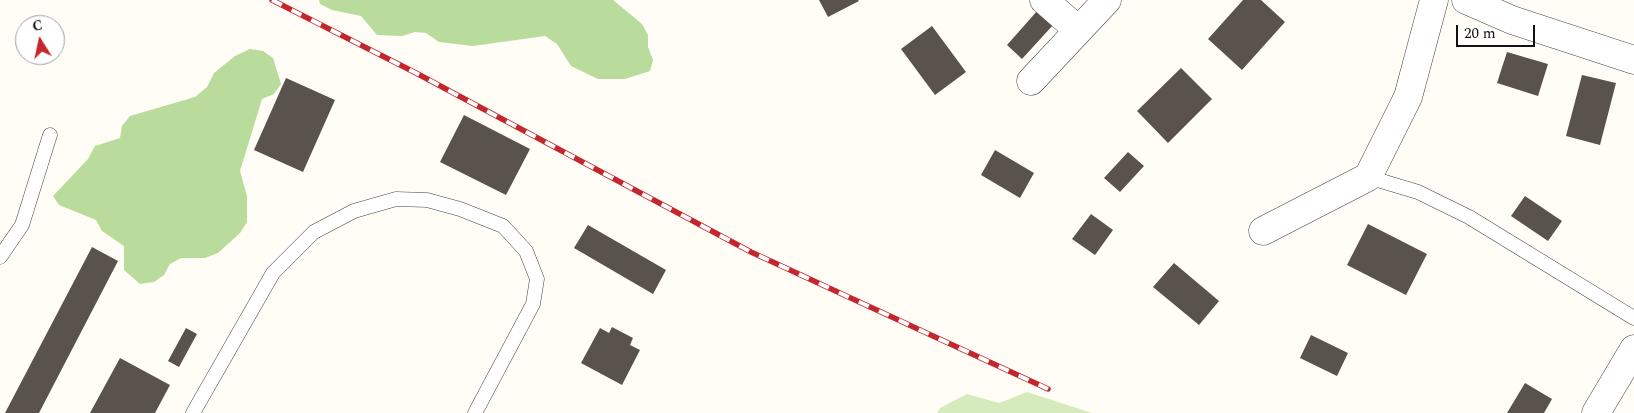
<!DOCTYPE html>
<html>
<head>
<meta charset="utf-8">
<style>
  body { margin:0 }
  #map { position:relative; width:1634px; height:413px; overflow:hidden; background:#fffdf5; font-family:Spectral,serif }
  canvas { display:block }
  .north { position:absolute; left:15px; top:15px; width:50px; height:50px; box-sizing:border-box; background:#fff; border:1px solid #a0a0a0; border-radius:50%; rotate:350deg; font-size:14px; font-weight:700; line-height:20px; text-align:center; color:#111 }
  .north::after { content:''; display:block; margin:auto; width:18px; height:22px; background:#c4262e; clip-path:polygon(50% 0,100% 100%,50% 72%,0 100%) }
  .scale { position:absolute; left:1456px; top:25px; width:79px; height:22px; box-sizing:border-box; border:2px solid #111; border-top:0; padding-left:6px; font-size:15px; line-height:18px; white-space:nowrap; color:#111; -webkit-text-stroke:4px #fff; paint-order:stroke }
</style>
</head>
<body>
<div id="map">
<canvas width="1634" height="413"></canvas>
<div class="north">С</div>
<div class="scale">20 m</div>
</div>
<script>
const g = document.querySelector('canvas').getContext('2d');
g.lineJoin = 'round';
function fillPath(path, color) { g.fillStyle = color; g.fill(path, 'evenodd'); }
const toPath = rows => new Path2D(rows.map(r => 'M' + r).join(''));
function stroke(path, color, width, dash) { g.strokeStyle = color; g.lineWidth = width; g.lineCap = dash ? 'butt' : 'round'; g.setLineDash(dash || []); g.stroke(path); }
fillPath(toPath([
  [1027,392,1092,413,937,413,940,408,967,394,999,403]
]), '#d5ebbd');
fillPath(toPath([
  [319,0,613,0,642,24,648,35,648,47,653,60,650,71,625,79,598,79,571,66,557,44,545,36,473,46,439,42,426,33,415,32,402,36,377,35,361,16,332,10,320,4],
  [250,49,263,51,273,58,281,84,274,94,262,99,240,171,247,196,247,222,240,233,218,253,205,258,181,258,170,264,164,275,154,282,140,284,124,270,124,246,102,231,96,220,59,205,53,196,88,159,95,146,120,138,122,126,130,116,195,97,207,87,214,73,235,56]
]), '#b9dc9c');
fillPath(toPath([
  [819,0,858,0,859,1,828,17],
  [1243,0,1261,0,1285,22,1242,70,1208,39],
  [1038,10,1054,24,1022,59,1007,45],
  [932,26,966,72,935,95,901,49],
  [1507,52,1548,64,1538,96,1497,83],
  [1181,68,1212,99,1168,143,1137,111],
  [1582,75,1616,83,1600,145,1566,136],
  [286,78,335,100,303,172,254,150],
  [464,115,530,149,506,195,440,162],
  [995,150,1034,173,1020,198,981,175],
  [1128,152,1144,166,1120,192,1104,178],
  [1525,196,1562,221,1548,241,1511,216],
  [1091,214,1113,230,1095,255,1072,239],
  [1368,224,1427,254,1406,295,1347,265],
  [588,225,666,270,653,294,574,248],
  [92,247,118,261,39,413,5,413],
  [1174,263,1219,301,1199,325,1153,287],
  [612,327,633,338,630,345,640,350,622,385,581,363,600,328,609,333],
  [186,328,197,334,179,367,168,361],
  [1311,335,1348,353,1337,376,1300,358],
  [120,358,170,385,155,413,90,413],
  [1525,383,1552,399,1544,413,1507,413]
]), '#5a524d');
const service = toPath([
  [1368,177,1418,192,1469,217,1634,318],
  [0,257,22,225,50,135],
  [193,413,273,273,314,232,354,211,396,199,427,200,460,209,503,226,526,251,537,279,533,304,475,413]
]);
const minor = toPath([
  [1044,0,1078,30],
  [1466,0,1512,20,1634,60],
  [1031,81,1107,0],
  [1263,231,1368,177,1408,97,1434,0],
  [1596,413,1634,349]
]);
stroke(service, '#444', 15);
stroke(minor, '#444', 29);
stroke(service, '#fff', 14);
stroke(minor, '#fff', 28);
const rail = toPath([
  [272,0,416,73,751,252,1048,389]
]);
stroke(rail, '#c4262e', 5.5);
stroke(rail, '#fff', 4, [11]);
</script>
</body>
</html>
